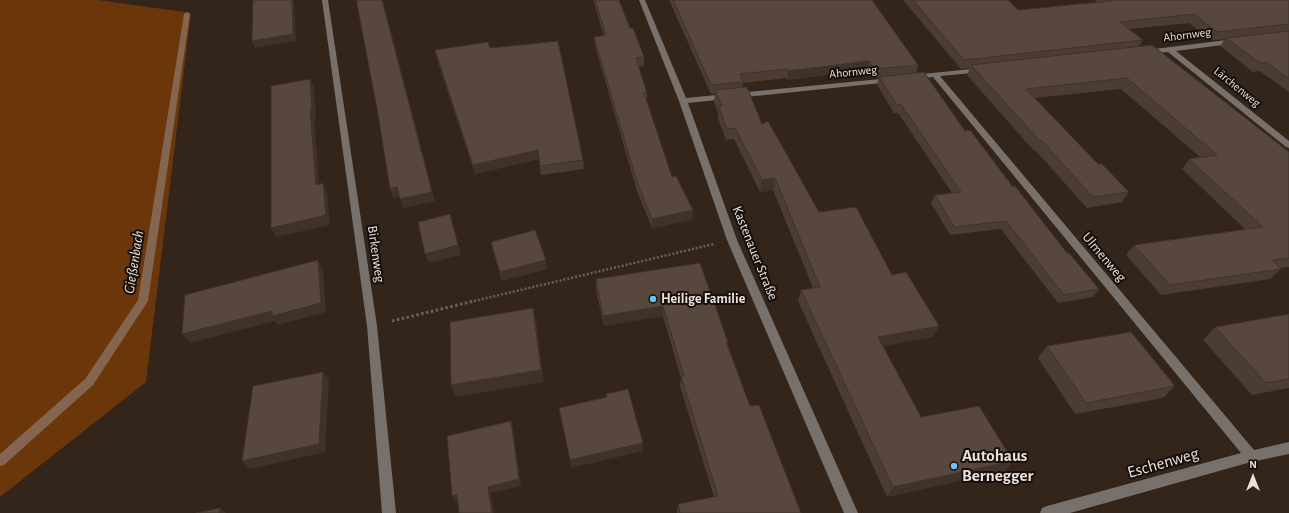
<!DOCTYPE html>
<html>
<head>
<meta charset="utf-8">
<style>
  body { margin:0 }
  #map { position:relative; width:1289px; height:513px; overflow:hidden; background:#34251b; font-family:"Alegreya Sans",sans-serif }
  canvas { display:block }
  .north { position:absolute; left:1233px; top:457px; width:40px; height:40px; -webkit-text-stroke:3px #160f0b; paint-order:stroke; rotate:0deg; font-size:11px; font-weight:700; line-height:16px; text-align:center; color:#ece2db }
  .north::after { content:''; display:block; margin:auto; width:14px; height:18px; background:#ece2db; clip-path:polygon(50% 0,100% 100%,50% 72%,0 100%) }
</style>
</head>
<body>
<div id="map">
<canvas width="1289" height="513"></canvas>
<div class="north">N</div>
</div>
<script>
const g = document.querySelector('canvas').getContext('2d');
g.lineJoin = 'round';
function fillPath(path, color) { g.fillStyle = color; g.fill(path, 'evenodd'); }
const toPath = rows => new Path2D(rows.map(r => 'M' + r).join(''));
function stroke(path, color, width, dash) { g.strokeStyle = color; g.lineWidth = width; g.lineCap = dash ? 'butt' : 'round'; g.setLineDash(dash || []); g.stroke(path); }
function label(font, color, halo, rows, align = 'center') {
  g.font = font + ' "Alegreya Sans",sans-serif'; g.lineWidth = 4; g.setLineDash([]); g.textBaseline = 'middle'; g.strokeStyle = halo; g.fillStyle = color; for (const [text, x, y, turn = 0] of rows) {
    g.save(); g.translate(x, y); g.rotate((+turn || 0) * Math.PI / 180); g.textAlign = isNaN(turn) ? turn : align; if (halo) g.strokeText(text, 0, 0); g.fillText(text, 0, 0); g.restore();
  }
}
fillPath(toPath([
  [0,0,98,0,191,13,146,382,0,497]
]), '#6a360a');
fillPath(toPath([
  [187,12,190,14,148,301,93,385,4,465,0,466,0,454,85,379,138,300,184,14,187,12]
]), '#846650');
stroke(toPath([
  [470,302,714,244]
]), '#6d6057', 2.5, [2, 2]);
stroke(toPath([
  [392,321,474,301]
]), '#6d6057', 3, [2.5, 2.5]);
fillPath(toPath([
  [322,0,328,0,377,326,396,513,382,513,367,326,322,0],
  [639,0,645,0,686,98,891,78,895,80,891,82,688,103,737,240,858,513,844,513,727,240,679,101,639,0],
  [1235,39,1238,39,1238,43,1176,51,1289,141,1289,148,1286,147,1168,52,1146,54,1142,52,1146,50,1235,39],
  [981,68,984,68,984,72,940,76,1254,450,1289,442,1289,454,1251,462,1070,513,1040,513,1042,508,1047,506,1241,453,933,77,913,79,909,77,913,75,981,68]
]), '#78706b');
fillPath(toPath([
  [593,0,619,0,630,28,644,57,644,66,638,67,647,93,647,102,672,177,693,210,692,220,652,228,637,191,595,46,594,37,604,36],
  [669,0,872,0,918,65,916,73,1013,187,1067,253,1099,289,1093,297,1058,303,1001,229,950,235,931,203,935,195,952,193,898,113,894,113,877,85,879,77,872,78,867,70,787,80,786,78,743,83,743,88,762,124,819,212,892,275,939,326,933,337,883,346,921,417,1013,461,1005,471,887,497,798,301,801,290,813,288,773,190,760,192,734,139,726,140,718,118,718,112,714,102,715,94,711,94],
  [903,0,1008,0,1018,10,1097,2,1095,0,1289,0,1289,92,1260,71,1253,72,1220,46,1225,39,1212,40,1189,23,1129,29,1143,40,1139,46,1289,152,1289,267,1280,268,1281,269,1270,279,1161,295,1126,255,1134,245,1245,229,1182,169,1189,159,1200,157,1121,89,1034,98,1098,164,1129,192,1122,202,1087,208,1036,151,1034,151,967,75,970,68,961,69],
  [490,48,583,160,584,169,541,175,539,159,475,174,437,59,435,50],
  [491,242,547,269,502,281,493,251],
  [700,263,728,345,750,406,801,513,677,513,678,504,714,497,680,386,681,378,663,316,604,326,596,290,596,279],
  [1289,314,1289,388,1252,395,1203,340,1215,327],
  [1047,346,1175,386,1163,398,1075,414,1038,358]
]), '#4c3d34');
fillPath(toPath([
  [292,0,294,0,296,41,255,48,252,41],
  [383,0,435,201,403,208,400,199],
  [869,61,867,70,787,80,788,71],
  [310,79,314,88,316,118,314,119,320,194,316,185,310,109],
  [538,150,539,159,475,174,473,165],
  [775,178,773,190,760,192,762,180],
  [323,183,327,192,330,225,276,237,271,228],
  [397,187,401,196,393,198,390,189],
  [693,210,692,220,652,228,652,219],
  [450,214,461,255,429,263,425,254],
  [318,260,323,270,326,312,278,325,275,321,190,343,182,334],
  [546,260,547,269,502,281,500,272],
  [663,306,663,316,604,326,603,316],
  [533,308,536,321,544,382,456,397,451,385],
  [939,326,933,337,874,348,878,337],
  [323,372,329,380,325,452,250,469,242,461],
  [511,421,513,428,521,486,491,493,494,513,492,513,488,487],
  [643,443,643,451,571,468,570,460],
  [1013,461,1005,471,887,497,893,487],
  [457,495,460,501,455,502,452,496],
  [220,508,226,513,219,513]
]), '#3e322a');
const building = toPath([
  [253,0,292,0,293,34,252,41,253,0],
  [357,0,382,0,432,192,400,199,397,187,390,189,378,114,357,4,357,0],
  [595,0,619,0,630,28,633,28,644,57,636,58,647,93,644,93,672,177,676,176,693,210,652,219,637,182,594,37,606,35,595,0],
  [673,0,872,0,918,65,874,69,869,61,788,71,787,69,740,74,743,82,711,85,673,0],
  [913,0,1008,0,1018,10,1111,1,1110,0,1289,0,1289,24,1217,32,1194,14,1120,22,1143,40,964,60,913,0],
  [1289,31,1289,79,1266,62,1260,63,1226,38,1289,31],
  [558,41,583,160,540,166,538,150,473,165,435,50,488,42,490,48,558,41],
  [1152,45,1289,152,1289,258,1272,260,1281,269,1170,285,1134,245,1263,227,1189,159,1217,155,1127,78,1026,89,1098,164,1102,164,1129,192,1093,197,1042,141,1040,141,971,65,1152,45],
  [924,72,965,131,970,130,1013,187,1015,186,1067,253,1069,253,1099,289,1064,295,1006,221,954,227,935,195,961,192,901,104,897,105,879,77,924,72],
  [310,79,312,109,310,109,316,185,323,183,326,215,271,228,271,86,310,79],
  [747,87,762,124,768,121,819,212,856,207,892,275,906,272,939,326,878,337,921,417,979,406,1013,461,893,487,801,290,820,287,775,178,762,180,735,128,727,129,719,107,722,106,715,90,747,87],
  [450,214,458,245,425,254,418,222,450,214],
  [535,230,546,260,500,272,491,242,535,230],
  [318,260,321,303,272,316,272,311,182,334,185,295,318,260],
  [700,263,728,342,726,342,750,406,759,405,801,513,680,513,678,504,718,496,681,376,684,376,663,306,603,316,596,279,700,263],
  [533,308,541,370,451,385,450,322,533,308],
  [1289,314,1289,379,1266,383,1215,327,1289,314],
  [1131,332,1175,386,1086,403,1047,346,1131,332],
  [323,372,319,444,242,461,253,386,323,372],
  [628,389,643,443,570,460,559,408,607,397,606,394,628,389],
  [511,421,519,479,488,487,492,513,459,513,457,495,452,496,447,436,511,421],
  [220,508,219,513,196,513,220,508]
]);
fillPath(building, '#58473c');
stroke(building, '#3e322a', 1);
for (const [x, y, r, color] of [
  [653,299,4,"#6cc3f2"],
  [954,466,4,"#6cc3f2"]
]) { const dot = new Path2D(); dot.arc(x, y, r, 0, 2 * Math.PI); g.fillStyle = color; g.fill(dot); stroke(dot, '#160f0b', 1.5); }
label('12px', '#ece2db', '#160f0b', [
  ["Ahornweg",1187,35,-7],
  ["Ahornweg",853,72,-6],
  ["Lärchenweg",1237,87,39]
]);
label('14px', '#ece2db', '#160f0b', [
  ["Kastenauer Straße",755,253,68],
  ["Birkenweg",376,254,82],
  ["Ulmenweg",1104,257,50]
]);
label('bold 14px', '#ece2db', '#160f0b', [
  ["Heilige Familie",661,299]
], 'left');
label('italic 15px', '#f5e0d3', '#160f0b', [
  ["Gießenbach",134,262,-81]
]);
label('bold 17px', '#ece2db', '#160f0b', [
  ["Autohaus",962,456],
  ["Bernegger",962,476]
], 'left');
label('17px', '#ece2db', '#160f0b', [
  ["Eschenweg",1163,463,-16]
]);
</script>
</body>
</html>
